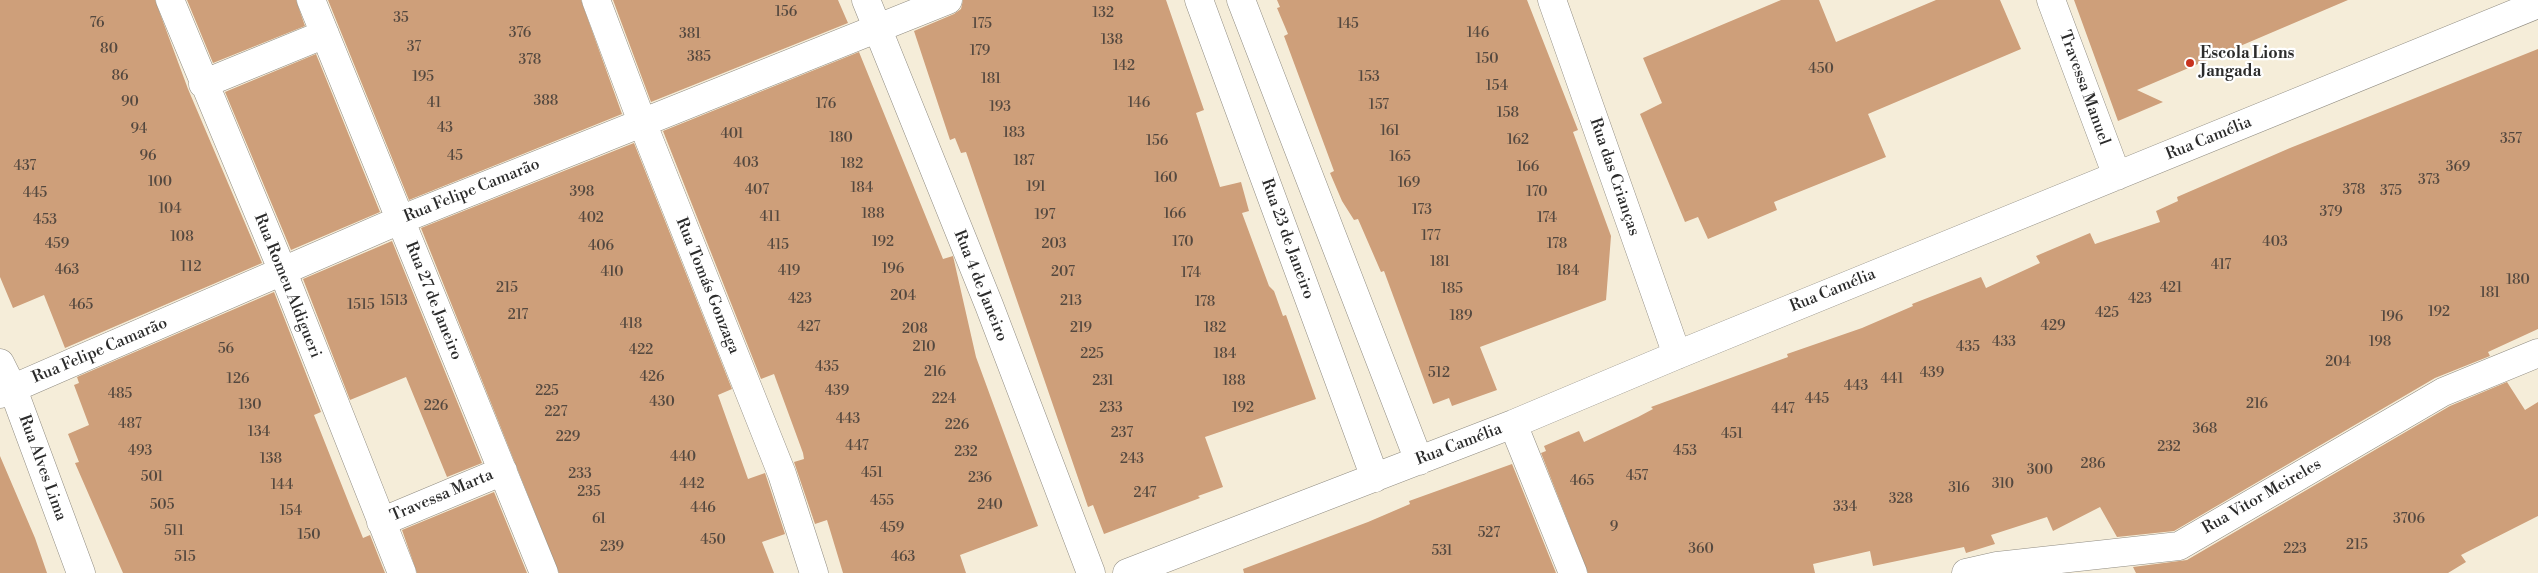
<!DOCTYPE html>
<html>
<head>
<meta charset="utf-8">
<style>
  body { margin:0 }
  canvas { display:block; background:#f5edd9 }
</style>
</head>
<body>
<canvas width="2538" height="573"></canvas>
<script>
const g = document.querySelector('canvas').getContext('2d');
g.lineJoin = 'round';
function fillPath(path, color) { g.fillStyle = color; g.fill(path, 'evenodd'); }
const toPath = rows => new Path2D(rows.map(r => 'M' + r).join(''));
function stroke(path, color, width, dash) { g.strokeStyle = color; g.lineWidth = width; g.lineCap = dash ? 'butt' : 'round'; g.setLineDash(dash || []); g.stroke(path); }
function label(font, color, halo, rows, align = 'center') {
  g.font = font + ' "Libre Bodoni",serif'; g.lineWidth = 4.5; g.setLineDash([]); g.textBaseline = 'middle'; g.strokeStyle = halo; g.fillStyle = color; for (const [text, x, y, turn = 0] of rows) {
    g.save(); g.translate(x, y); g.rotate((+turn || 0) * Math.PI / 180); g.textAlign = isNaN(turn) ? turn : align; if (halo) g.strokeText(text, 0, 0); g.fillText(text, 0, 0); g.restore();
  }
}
fillPath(toPath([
  [0,0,155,0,188,89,262,263,65,348,44,295,13,308,0,277],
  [187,0,296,0,305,26,213,63],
  [328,0,581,0,622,114,409,200],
  [613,0,838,0,848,23,651,102],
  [963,0,1166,0,1204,110,1196,113,1220,187,1241,182,1249,211,1242,213,1269,286,1274,291,1283,316,1286,315,1316,399,1205,437,1223,487,1198,496,1200,498,1104,534,1093,505,1088,507,966,152,961,153,955,138,950,140,914,31,954,14,961,9],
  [1277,0,1527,0,1578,130,1573,132,1611,236,1606,300,1480,347,1497,390,1452,406,1449,398,1433,404,1384,271,1381,272,1358,219,1354,220,1342,201,1330,173,1334,171,1284,36,1288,34,1277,8,1280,7],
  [1781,0,1819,0,1836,42,1936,0,2000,0,2021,49,1868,114,1886,157,1774,202,1777,210,1708,239,1698,217,1685,222,1640,114,1662,103,1643,58],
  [2074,0,2348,0,2137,90,2163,102,2118,121],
  [2538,49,2538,329,2488,352,2490,356,2435,378,2174,531,2117,537,2100,507,2053,531,2047,517,1991,535,1995,544,1966,553,1964,547,1873,566,1870,551,1813,564,1815,573,1588,573,1541,453,1546,451,1544,446,1579,431,1584,442,1638,417,1653,409,1651,407,1788,357,1787,354,1862,328,1913,306,1912,304,1981,277,1986,288,2040,263,2036,256,2090,233,2095,244,2160,222,2156,211,2178,201,2177,197,2290,148],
  [859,52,943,259,953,256,976,357,1038,526,960,555,966,573,843,573,827,520,815,524,794,462,804,459,803,453,774,374,761,379,663,131],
  [316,54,380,212,291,250,225,92],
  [634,143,732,389,718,395,748,479,765,473,767,479,785,534,762,542,774,573,559,573,421,228],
  [392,241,482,463,447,477,406,377,350,400,303,279],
  [274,292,321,412,314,415,350,506,363,538,370,535,385,573,123,573,75,463,79,462,68,434,89,425,74,385,79,383,77,377],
  [2507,382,2525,410,2538,402,2538,516,2461,555,2466,562,2448,573,2136,573,2133,567,2187,560,2450,406],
  [0,456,35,538,47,573,0,573],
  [1512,464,1556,573,1244,573,1243,569,1368,522,1410,504,1409,501],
  [494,492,527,573,417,573,402,530]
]), '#ce9f7a');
const minor = toPath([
  [170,0,283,272,402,573],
  [311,0,544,573],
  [596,0,642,122,782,474,814,573],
  [866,0,989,305,1091,573],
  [1199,0,1375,478],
  [1241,0,1419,461],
  [1552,0,1677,355],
  [2051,0,2117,176],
  [203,84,325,34],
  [0,363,13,389,81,573],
  [0,394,400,220,948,0],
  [1513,424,1573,573],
  [381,522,503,471],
  [1127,573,1513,424,1677,355,2538,4],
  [1966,573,1997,566,2179,546,2443,392,2538,353]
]);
stroke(minor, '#908c82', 29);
stroke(minor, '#fff', 28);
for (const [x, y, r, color] of [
  [2190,63,5,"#c8321e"]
]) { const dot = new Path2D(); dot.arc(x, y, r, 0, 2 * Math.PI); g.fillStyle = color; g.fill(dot); stroke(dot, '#fff', 2); }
label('14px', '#54483f', null, [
  ["156",786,13],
  ["132",1103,14],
  ["35",401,19],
  ["76",97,24],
  ["175",982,25],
  ["145",1348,25],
  ["376",520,34],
  ["146",1478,34],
  ["381",690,35],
  ["138",1112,41],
  ["37",414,48],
  ["80",109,50],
  ["179",980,52],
  ["385",699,58],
  ["150",1487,60],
  ["378",530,61],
  ["142",1124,67],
  ["450",1821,70],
  ["86",120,77],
  ["195",423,78],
  ["153",1369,78],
  ["181",991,80],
  ["154",1497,87],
  ["388",546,102],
  ["90",130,103],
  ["41",434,104],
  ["146",1139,104],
  ["176",826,105],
  ["157",1379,106],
  ["193",1000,108],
  ["158",1508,114],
  ["43",445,129],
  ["94",139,130],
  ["161",1390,132],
  ["183",1014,134],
  ["401",732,135],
  ["180",841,139],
  ["357",2511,140],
  ["162",1518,141],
  ["156",1157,142],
  ["96",148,157],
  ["45",455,157],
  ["165",1400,158],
  ["187",1024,162],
  ["403",746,164],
  ["182",852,165],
  ["437",25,167],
  ["166",1528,168],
  ["369",2458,168],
  ["160",1166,179],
  ["373",2429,181],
  ["100",160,183],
  ["169",1409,184],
  ["191",1036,188],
  ["184",862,189],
  ["407",757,191],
  ["378",2354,191],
  ["375",2391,192],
  ["398",582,193],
  ["170",1537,193],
  ["445",35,194],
  ["104",170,210],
  ["173",1422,211],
  ["379",2331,213],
  ["188",873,215],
  ["166",1175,215],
  ["197",1045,216],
  ["411",770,218],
  ["402",591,219],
  ["174",1547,219],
  ["453",45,221],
  ["177",1431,237],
  ["108",182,238],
  ["192",883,243],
  ["170",1183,243],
  ["403",2275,243],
  ["459",57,245],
  ["203",1054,245],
  ["178",1557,245],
  ["415",778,246],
  ["406",601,247],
  ["181",1440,263],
  ["417",2221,266],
  ["112",191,268],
  ["196",893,270],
  ["463",67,271],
  ["419",789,272],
  ["184",1568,272],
  ["410",612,273],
  ["207",1063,273],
  ["174",1191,274],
  ["180",2518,281],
  ["215",507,289],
  ["421",2171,289],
  ["185",1452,290],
  ["181",2490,294],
  ["204",903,297],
  ["423",800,300],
  ["423",2140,300],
  ["1513",394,302],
  ["213",1071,302],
  ["178",1205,303],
  ["465",81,306],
  ["1515",361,306],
  ["192",2439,313],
  ["425",2107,314],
  ["217",518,316],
  ["189",1461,317],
  ["196",2392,318],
  ["418",631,325],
  ["429",2053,327],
  ["427",809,328],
  ["219",1081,329],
  ["182",1215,329],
  ["208",915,330],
  ["433",2004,343],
  ["198",2380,343],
  ["210",924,348],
  ["435",1968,348],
  ["56",226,350],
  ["422",641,351],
  ["225",1092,355],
  ["184",1225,355],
  ["204",2338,363],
  ["435",827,368],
  ["216",935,373],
  ["512",1439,374],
  ["439",1932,374],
  ["426",652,378],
  ["126",238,380],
  ["441",1892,380],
  ["231",1103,382],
  ["188",1234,382],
  ["443",1856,387],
  ["225",547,392],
  ["439",837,392],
  ["485",120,395],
  ["224",944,400],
  ["445",1817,400],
  ["430",662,403],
  ["216",2257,405],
  ["130",250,406],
  ["226",436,407],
  ["233",1111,409],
  ["192",1243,409],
  ["447",1783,410],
  ["227",556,413],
  ["443",848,420],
  ["487",130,425],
  ["226",957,426],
  ["368",2205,430],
  ["134",259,433],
  ["237",1122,434],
  ["451",1732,435],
  ["229",568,438],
  ["447",857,447],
  ["232",2169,448],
  ["493",140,452],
  ["453",1685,452],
  ["232",966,453],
  ["440",683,458],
  ["138",271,460],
  ["243",1132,460],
  ["286",2093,465],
  ["300",2040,471],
  ["451",872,474],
  ["233",580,475],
  ["457",1637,477],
  ["501",152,478],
  ["236",980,479],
  ["465",1582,482],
  ["442",692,485],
  ["310",2003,485],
  ["144",282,486],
  ["316",1959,489],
  ["235",589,493],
  ["247",1145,494],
  ["328",1901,500],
  ["455",882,502],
  ["505",162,506],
  ["240",990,506],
  ["334",1845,508],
  ["446",703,509],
  ["154",291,512],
  ["61",599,520],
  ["3706",2409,520],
  ["9",1614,528],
  ["459",892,529],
  ["511",174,532],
  ["527",1489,534],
  ["150",309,536],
  ["450",713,541],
  ["215",2357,546],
  ["239",612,548],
  ["360",1701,550],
  ["223",2295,550],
  ["531",1442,552],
  ["515",185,558],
  ["463",903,558]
]);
label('bold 16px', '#2b2b2b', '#fff', [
  ["Escola Lions",2200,54],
  ["Jangada",2200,72]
], 'left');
label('16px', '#2b2b2b', '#fff', [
  ["Travessa Manuel",2084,88,70],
  ["Rua Camélia",2209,139,-22],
  ["Rua das Crianças",1614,177,71],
  ["Rua Felipe Camarão",472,191,-22],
  ["Rua 23 de Janeiro",1287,239,70],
  ["Rua Romeu Aldigueri",287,286,68],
  ["Rua Tomás Gonzaga",707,286,68],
  ["Rua 4 de Janeiro",980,286,68],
  ["Rua Camélia",1833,291,-22],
  ["Rua 27 de Janeiro",433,301,68],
  ["Rua Felipe Camarão",100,351,-23],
  ["Rua Camélia",1459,445,-21],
  ["Rua Alves Lima",42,468,70],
  ["Travessa Marta",442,496,-23],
  ["Rua Vitor Meireles",2262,497,-30]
]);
</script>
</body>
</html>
